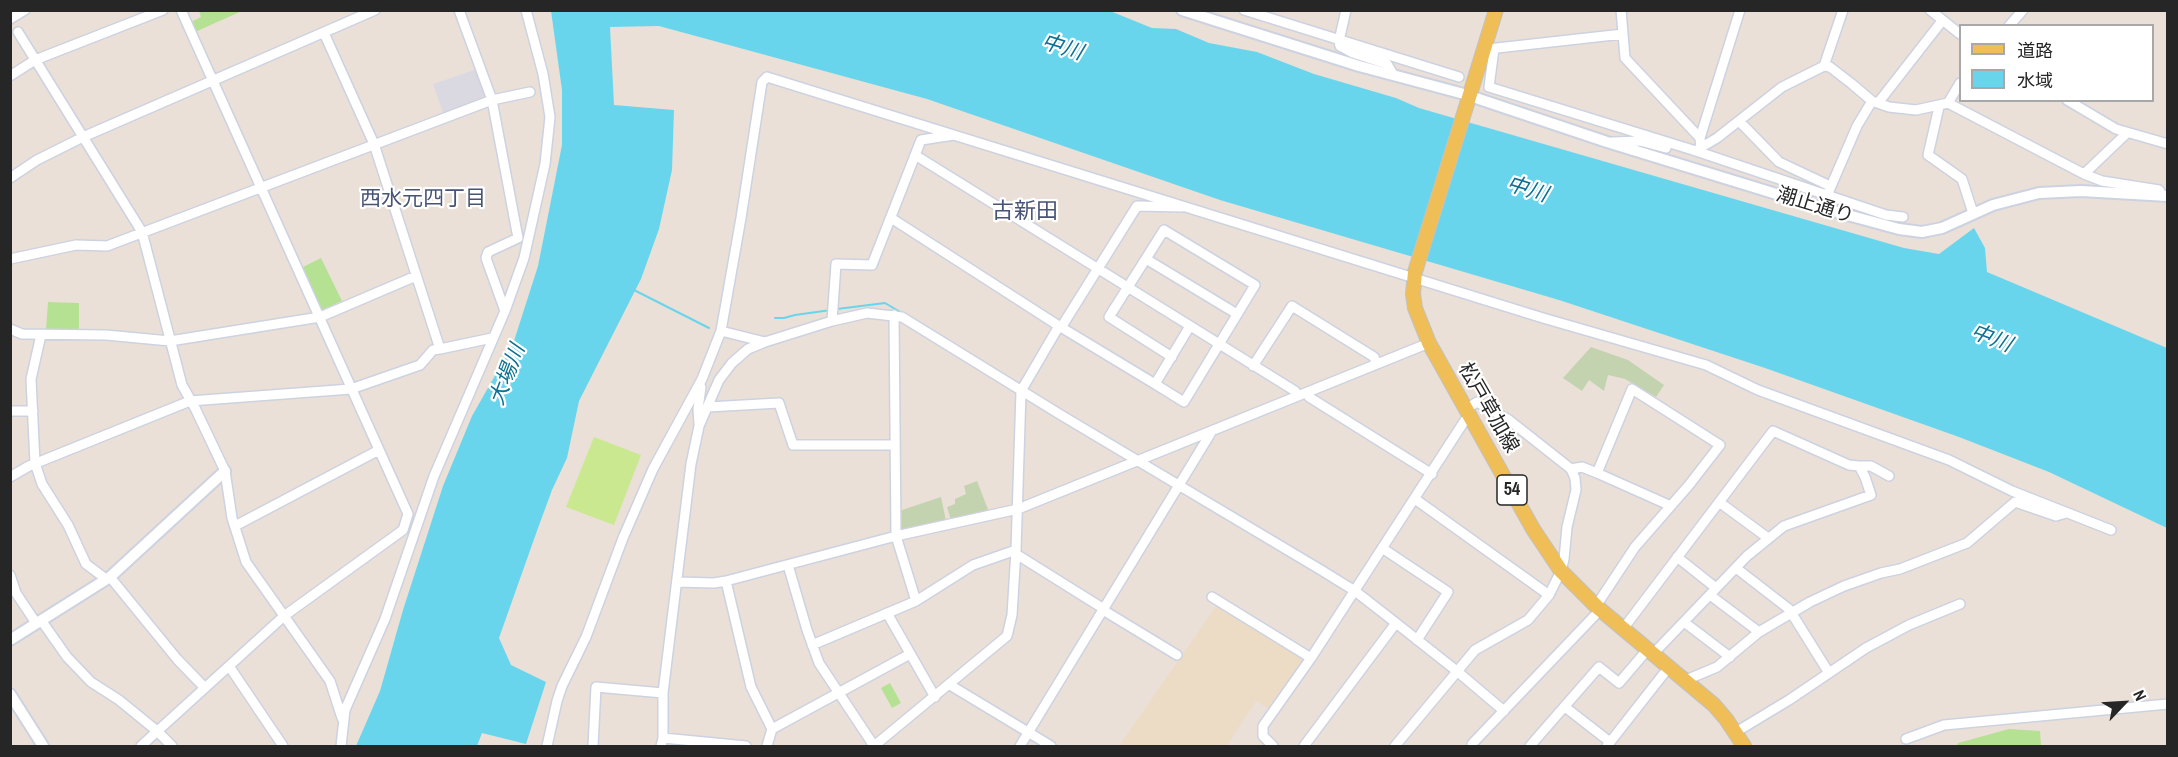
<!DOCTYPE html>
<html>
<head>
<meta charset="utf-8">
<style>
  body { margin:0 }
  #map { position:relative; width:2178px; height:757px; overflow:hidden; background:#eae0d7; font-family:"Archivo Narrow","Noto Sans JP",sans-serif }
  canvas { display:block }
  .frame { position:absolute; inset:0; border:12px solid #262626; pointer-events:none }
  .legend { position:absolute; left:1959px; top:24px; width:195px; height:78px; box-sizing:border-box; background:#fff; border:2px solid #a8a8a8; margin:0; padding:8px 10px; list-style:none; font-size:18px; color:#262626 }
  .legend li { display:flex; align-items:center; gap:12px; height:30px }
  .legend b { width:30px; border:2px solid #a8a8a8 }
  .north { position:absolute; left:2094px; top:673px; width:60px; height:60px; -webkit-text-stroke:4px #fff; paint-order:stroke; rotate:65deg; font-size:16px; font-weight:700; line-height:24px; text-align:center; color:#262626 }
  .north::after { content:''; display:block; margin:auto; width:21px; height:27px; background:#262626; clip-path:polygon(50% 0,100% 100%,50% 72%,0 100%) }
</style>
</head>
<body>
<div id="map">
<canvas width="2178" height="757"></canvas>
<div class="frame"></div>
<ul class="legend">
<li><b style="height:8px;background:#efbe57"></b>道路</li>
<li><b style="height:16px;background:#69d5ed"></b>水域</li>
</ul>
<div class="north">N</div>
</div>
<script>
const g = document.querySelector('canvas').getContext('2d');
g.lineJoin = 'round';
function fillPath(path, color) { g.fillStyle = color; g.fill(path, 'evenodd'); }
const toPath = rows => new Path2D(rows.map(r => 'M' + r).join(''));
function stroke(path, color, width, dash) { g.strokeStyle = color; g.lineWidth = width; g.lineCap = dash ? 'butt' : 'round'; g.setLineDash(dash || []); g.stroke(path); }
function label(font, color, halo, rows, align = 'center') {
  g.font = font + ' "Archivo Narrow","Noto Sans JP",sans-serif'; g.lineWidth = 4.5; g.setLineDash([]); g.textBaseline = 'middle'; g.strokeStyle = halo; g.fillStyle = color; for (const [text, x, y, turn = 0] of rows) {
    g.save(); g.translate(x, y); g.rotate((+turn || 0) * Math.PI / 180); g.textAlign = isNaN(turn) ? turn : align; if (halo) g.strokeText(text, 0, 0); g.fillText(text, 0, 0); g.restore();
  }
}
fillPath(toPath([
  [477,69,487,97,443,113,433,84]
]), '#dad9e1');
fillPath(toPath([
  [1216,606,1307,660,1271,710,1256,701,1227,746,1119,746]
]), '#ecdcc6');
fillPath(toPath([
  [199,11,241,10,242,11,195,32,191,22,201,17],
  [321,258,342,301,319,311,301,268],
  [48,302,79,303,79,331,46,330],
  [890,683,901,703,892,708,881,688],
  [2009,729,2040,731,2041,746,1957,746,1958,743]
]), '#b5e193');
fillPath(toPath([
  [1591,347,1628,360,1664,385,1656,397,1625,379,1608,375,1604,391,1589,380,1582,391,1563,378],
  [977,481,989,512,951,520,947,507,955,504,955,499,966,494,964,486],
  [941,497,946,521,901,531,899,530,899,511]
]), '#c4d3af');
fillPath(toPath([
  [594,437,641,455,614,525,566,507]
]), '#cae88f');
fillPath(toPath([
  [551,11,1110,11,1152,28,1176,29,1209,43,1257,52,1314,74,1396,98,1419,108,1904,248,1939,254,1974,228,1985,248,1987,272,2167,348,2167,528,2049,472,1959,437,1765,368,1559,300,1220,200,927,99,659,26,610,27,614,105,674,110,672,170,659,229,641,279,579,401,567,458,552,490,538,528,499,638,511,665,546,682,526,744,482,733,477,746,356,746,380,691,403,610,443,486,472,416,513,344,538,266,562,145,562,90]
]), '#69d5ed');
stroke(toPath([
  [634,290,709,328],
  [837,309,885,303,902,313],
  [775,318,784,318,795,315,831,310]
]), '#69d5ed', 2);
const minor = toPath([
  [459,10,492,100,518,238,488,252,486,258,505,311],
  [1244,10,1459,77],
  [1346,10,1339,41,1340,46,1353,53,1387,64,1393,74],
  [1621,10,1625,58,1700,138,1701,149],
  [1930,10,1960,34],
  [10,19,25,10],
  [2009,26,2023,10],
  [18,32,142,232,182,385,195,408,225,471,232,518,246,562,330,681,342,718],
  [324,33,374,144,440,349,492,338],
  [1488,49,1623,34],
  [1494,49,1489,87,1696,151,1886,215,1903,217],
  [1824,66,1830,67,1852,84,1872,101,1889,107,1916,110,1948,103,1960,83],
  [10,76,35,60,163,10],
  [2067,100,2116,129,2168,144],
  [1878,103,1942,21],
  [1948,103,2084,174,2102,181,2159,190,2162,196],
  [1939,107,1928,155,1962,179,1973,213],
  [1740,122,1779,162,1830,186],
  [1700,138,1740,10],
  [1612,142,1640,141,1666,148],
  [1695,151,1717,138,1782,87,1824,66,1843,10],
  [915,155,1295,391,1297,396],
  [2084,174,2127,133],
  [10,178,37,160,83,137,375,10],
  [1829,191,1857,126,1872,101],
  [891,218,1059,326,1155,384,1190,326],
  [10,259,76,245,107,246,492,100,530,92],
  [1146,259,1237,314],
  [894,315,896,536,916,601],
  [832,321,836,264,872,265,921,140,954,135],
  [1062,326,1137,206,1182,207],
  [10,329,22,334,106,335,170,341,320,317,416,276],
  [721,331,765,342],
  [41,335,31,379,35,463,42,484,68,525,86,564,106,579],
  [1253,366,1292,306,1374,357,1377,364],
  [1155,384,1184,402,1255,285,1164,230,1109,317,1172,357],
  [1307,393,1309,397,1432,474],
  [708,407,779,403,793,445,895,445],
  [10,411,33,411],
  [699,424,698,409,701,387],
  [1859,466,1871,466,1889,476],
  [1571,469,1582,467,1597,473,1671,506],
  [10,477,29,466,190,401,351,389,420,365,433,350,440,349],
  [1415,499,1549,595],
  [1719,502,1768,538],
  [235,526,379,450],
  [1382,548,1448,592,1417,640],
  [1016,554,1104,609],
  [1677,557,1716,588],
  [788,565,807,630,819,663,874,746,1007,636,1012,615,1016,550,1021,391,1059,326],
  [1736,568,1789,609,1829,673],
  [10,575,16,593,36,623],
  [110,577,177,659,205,688],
  [726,581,751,687,772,729,767,746],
  [677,582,714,583,726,581,896,536,1018,509,1429,343],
  [1710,595,1759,632],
  [1212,597,1311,658],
  [1596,606,1635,547,1689,485,1720,445,1632,389,1597,473],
  [1103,610,1177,655],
  [887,613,935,697],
  [41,620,67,657,91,682,119,700,157,731,172,746],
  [1684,622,1730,657],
  [1623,629,1773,431,1849,465,1859,466,1865,477,1871,495,1784,526,1747,556,1653,654],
  [812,645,916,601,973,565,1016,550],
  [229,666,283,746],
  [1686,680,1717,667,1759,632,1810,602,1844,586,1881,573,1900,569,1967,543,2015,502,2056,516,2066,513],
  [950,685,1051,746],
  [1565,707,1610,742],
  [772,729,910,654],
  [1736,732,1789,700,1866,648,1909,625,1960,604],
  [663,738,746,746],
  [1906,739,1944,725,2168,704],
  [1472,744,1600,610],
  [141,746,284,616,403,530,408,514,181,10],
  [341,746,345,710,385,619,434,476,505,311,524,258,545,164,550,117,543,74,526,10],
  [547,746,557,701,562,686,586,637,623,538,653,469,702,379,721,331,741,218,762,82,767,77,1543,318,1706,365,1758,390,1949,460,2012,491,2111,530],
  [593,746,596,687,663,693],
  [661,746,663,738,663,693,691,464,699,426,719,380,732,363,748,349,765,342,832,321,867,313,902,317,1061,415,1321,570,1355,591,1396,623,1458,672,1504,711],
  [1020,746,1212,431],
  [1273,746,1263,736,1263,726,1311,658,1469,414],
  [1304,746,1396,623],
  [1395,746,1475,650,1528,620,1549,595,1561,571,1564,559,1567,527,1576,490,1575,478,1571,469,1509,420,1477,402,1466,409],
  [1530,746,1599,667,1619,683,1648,649],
  [1607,746,1669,667]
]);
const tertiary = toPath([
  [1182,10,1359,66,1464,94,1607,142,1822,208,1899,229,1922,232,1942,228,1993,205,2039,193,2081,191,2168,196],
  [10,640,110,577,225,471],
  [10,694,43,746]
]);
const primary = toPath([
  [1496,10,1415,272,1413,294,1415,308,1429,343,1533,529,1561,571,1596,606,1714,705,1726,719,1744,746]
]);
stroke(minor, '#cdd2e0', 12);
stroke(tertiary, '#cdd2e0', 14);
stroke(primary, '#c2c2c2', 16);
stroke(minor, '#fff', 9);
stroke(tertiary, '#fff', 10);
stroke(primary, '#efbe57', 14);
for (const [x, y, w] of [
  [1512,490,30]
]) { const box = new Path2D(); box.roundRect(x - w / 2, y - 15, w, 30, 4.5); g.fillStyle = '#fff'; g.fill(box); stroke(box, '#262626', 1.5); }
label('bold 18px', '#262626', null, [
  ["54",1512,490]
]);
label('20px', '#262626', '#fff', [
  ["潮止通り",1815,206,17],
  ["松戸草加線",1488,408,60]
]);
label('italic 21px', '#0e7193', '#fff', [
  ["中川",1062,48,17],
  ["中川",1527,190,17],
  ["中川",1991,339,21],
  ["大場川",508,375,-69]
]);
label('21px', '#485476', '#fff', [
  ["西水元四丁目",423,199]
]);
label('22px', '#485476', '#fff', [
  ["古新田",1025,212]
]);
</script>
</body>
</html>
